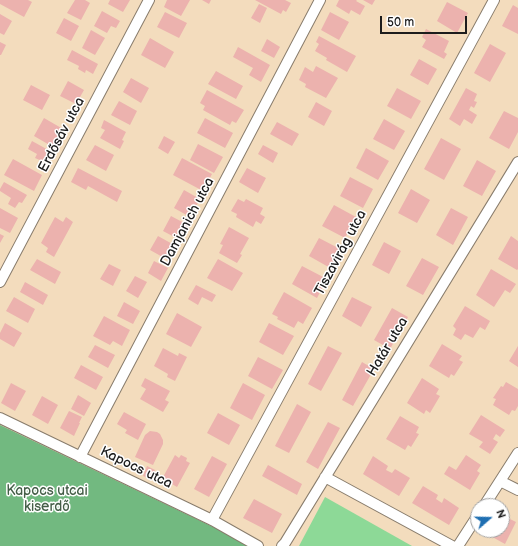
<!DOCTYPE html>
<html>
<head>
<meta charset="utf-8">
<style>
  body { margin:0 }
  #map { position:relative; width:518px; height:546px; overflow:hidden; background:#f3dcbd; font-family:"Balsamiq Sans",sans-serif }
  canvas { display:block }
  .north { position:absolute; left:470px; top:498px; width:40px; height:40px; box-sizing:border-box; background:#fff; border:1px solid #a4a4a4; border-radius:50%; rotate:70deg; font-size:11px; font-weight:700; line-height:16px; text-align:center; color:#1c1c1c }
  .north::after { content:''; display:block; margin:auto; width:14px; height:18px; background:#1f6fb2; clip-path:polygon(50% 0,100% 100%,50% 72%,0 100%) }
  .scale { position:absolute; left:380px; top:16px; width:87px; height:18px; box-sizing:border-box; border:2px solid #1c1c1c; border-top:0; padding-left:5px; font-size:12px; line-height:14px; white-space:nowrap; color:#1c1c1c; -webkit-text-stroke:3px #fff; paint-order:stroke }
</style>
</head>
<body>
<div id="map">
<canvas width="518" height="546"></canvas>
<div class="north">N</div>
<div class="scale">50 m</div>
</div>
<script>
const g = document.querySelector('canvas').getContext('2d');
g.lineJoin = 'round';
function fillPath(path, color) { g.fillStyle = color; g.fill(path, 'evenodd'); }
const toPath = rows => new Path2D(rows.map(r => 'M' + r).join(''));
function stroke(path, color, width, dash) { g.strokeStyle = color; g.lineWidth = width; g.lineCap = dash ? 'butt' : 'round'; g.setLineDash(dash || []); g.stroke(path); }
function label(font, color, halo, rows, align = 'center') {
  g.font = font + ' "Balsamiq Sans",sans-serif'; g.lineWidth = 3; g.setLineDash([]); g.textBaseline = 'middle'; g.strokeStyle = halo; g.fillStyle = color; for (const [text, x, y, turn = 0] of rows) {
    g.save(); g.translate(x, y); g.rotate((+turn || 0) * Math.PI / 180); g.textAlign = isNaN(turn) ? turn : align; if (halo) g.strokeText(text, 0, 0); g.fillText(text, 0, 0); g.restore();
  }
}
fillPath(toPath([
  [325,497,412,546,299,546]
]), '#8dd997');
fillPath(toPath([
  [0,425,253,546,0,546]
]), '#72b980');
fillPath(toPath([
  [0,0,28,0,32,2,24,17,0,4],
  [75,0,85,0,90,3,81,20,67,13],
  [110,0,130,0,123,12,108,4],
  [167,0,190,0,181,16,164,7],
  [202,0,211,0,209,4],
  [255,0,285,0,291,3,286,12,283,10,281,14],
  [339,0,357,0,356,1,365,6,360,15,351,10,349,14,336,6],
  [363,0,375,0,372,5],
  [447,2,468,13,457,33,437,21],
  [259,4,267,8,260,23,251,18],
  [513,5,518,8,518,34,502,26],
  [102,11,120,21,116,28,111,26,107,33,94,26],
  [165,12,187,23,179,38,157,27],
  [330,12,349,22,339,40,321,30],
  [0,14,12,21,4,35,0,33],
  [64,18,79,26,71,41,56,33],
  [426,29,449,41,444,52,447,54,444,59,422,47,426,40,422,37],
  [91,30,105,38,95,55,82,48],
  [319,36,356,56,347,72,326,60,327,58,315,51,319,44,316,42],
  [150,38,174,52,165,68,141,55],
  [267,39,280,47,274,58,261,51],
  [0,42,6,45,1,55,0,55],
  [490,44,506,53,490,82,474,73],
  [238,47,270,65,261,82,249,75,253,68,233,57],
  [72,50,98,64,93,74,86,70,85,73,78,69,79,66,67,60],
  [419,59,437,69,428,85,410,75],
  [316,66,338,78,326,98,305,87,306,84,299,80,305,67,313,72],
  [216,71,243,86,236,99,208,84],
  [131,78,149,88,141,103,123,92],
  [68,81,84,90,76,104,60,96],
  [31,85,50,95,42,110,23,100],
  [397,88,421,101,411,119,387,106],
  [466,88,477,94,474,101,477,102,474,108,471,106,469,110,477,115,472,124,464,119,460,126,449,119],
  [207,90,244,110,236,123,232,121,230,125,203,110,205,106,200,103],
  [119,101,137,111,130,125,111,115],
  [316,102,332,111,324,126,308,117],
  [504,111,518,118,518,132,509,149,489,138],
  [44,118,63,129,53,147,34,136],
  [205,118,233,133,225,148,197,133],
  [384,119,405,131,394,150,373,139],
  [104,120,126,132,122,140,124,141,120,149,100,138,105,130,101,128],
  [277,122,299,134,292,146,270,134],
  [164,136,175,142,168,154,158,148],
  [441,138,461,149,444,180,424,169],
  [32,141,52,152,48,160,44,158,42,161,35,158,37,154,28,149],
  [198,144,223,157,214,173,190,160],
  [95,145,114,155,106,171,86,160],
  [263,145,278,153,273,163,258,154],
  [366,148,389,161,378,180,356,168],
  [182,158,212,174,203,191,173,175],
  [13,159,42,175,34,191,4,175],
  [477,160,496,171,482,196,463,186],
  [78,168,122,191,117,202,88,186,86,190,71,182],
  [247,168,266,178,258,193,239,182],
  [350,177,373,189,363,208,340,196],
  [4,182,27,195,22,203,19,202,15,208,8,204,11,198,0,191,0,189],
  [411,189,430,200,417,223,398,213],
  [184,190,200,199,190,217,174,208],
  [238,199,244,202,246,199,263,208,260,214,265,217,261,224,256,221,253,227,236,217,237,214,231,211],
  [334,205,356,217,345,238,322,226],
  [0,208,18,218,10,233,0,228],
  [451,208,468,217,453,245,436,235],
  [171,216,188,225,180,240,163,231],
  [55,217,63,222,66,217,73,222,54,257,46,252,48,248,41,243],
  [229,227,249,238,240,254,242,255,237,263,219,253,223,245,220,244],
  [0,234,4,236,0,243],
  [158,236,176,246,168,260,150,250],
  [511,236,518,241,518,269,517,270,498,259],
  [319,238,342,250,332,269,309,256],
  [384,242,401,251,389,274,372,265],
  [422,258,439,267,423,295,406,286],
  [37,259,61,272,55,284,30,270],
  [218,259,243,273,232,291,207,278],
  [154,261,168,268,161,281,148,273],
  [109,264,121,270,113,286,100,279],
  [302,266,327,279,317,298,292,284],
  [491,269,516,284,510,293,505,290,494,307,476,295],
  [135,276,147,282,138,298,126,291],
  [25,282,48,295,43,305,20,292],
  [196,285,216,295,212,302,202,297,198,305,188,299],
  [284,292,312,308,303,324,298,321,294,328,277,319,278,317,272,314],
  [14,297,35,309,28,323,6,311],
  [352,297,372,307,361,327,342,316],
  [124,302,140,311,133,324,117,316],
  [465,306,490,321,485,330,480,327,473,338,465,334,461,340,453,335,456,329,453,326],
  [392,308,408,317,390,349,374,340],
  [177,313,202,327,191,347,166,334],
  [104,316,130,330,122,346,113,341,110,345,93,336],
  [5,323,22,333,14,347,0,339,0,333],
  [269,323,294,336,283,355,259,342],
  [442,344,462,356,459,360,463,362,454,376,451,374,449,378,429,366],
  [95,345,115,355,108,368,88,357],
  [328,346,342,353,321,391,308,384],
  [518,346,518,367,509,361],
  [163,348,178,356,179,353,187,357,175,381,167,377,168,374,154,366],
  [258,357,283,370,272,389,248,376],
  [362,362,374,369,353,406,342,400],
  [81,365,103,377,96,390,74,378],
  [145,378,170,391,165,400,169,402,163,412,140,399,146,389,141,386],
  [422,378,439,389,436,394,440,396,430,413,426,410,424,414,407,403],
  [506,382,518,389,518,406,515,411,512,410,509,415,493,405,496,399,493,398,501,386,503,387],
  [11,383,26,391,15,411,1,403],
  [243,383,265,395,252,420,230,408],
  [78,395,91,403,84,416,71,409],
  [42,396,58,405,48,424,32,415],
  [297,404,311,412,289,453,275,446],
  [69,411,82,417,79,423,80,423,74,436,60,428],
  [124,412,146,424,138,440,125,433,127,430,117,424],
  [218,413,240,425,229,445,207,433],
  [481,415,505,430,500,437,496,434,493,439,498,442,490,454,479,447,483,442,469,434],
  [400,416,419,427,416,433,419,434,411,447,408,445,405,450,386,439],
  [328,422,340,428,318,469,306,462],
  [150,431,157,432,160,434,163,440,163,444,153,465,135,457,145,435],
  [175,455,179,458,181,455,187,458,186,461,190,463,177,487,172,484,171,487,166,484,168,482,162,479],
  [466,455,481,465,477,471,480,473,470,490,444,474,449,466,456,470],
  [212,456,227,464,209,497,194,489],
  [373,456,388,466,386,470,392,473,395,469,410,478,399,496,363,474],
  [268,465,302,484,297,495,262,476],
  [147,466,155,470,151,479,143,476],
  [423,486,438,495,436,499,442,503,444,498,459,508,449,525,412,503],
  [254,499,282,514,272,533,243,518],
  [502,515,516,522,505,544,485,533,487,530,502,530]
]), '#ecb2ae');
const street = toPath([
  [0,282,149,0],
  [0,418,212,520,258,546],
  [80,457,320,0],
  [325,477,452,546],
  [500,481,518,490],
  [484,506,518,453],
  [212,520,494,0],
  [282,546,285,543,518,162],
  [458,546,478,515]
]);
stroke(street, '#887c6c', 12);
stroke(street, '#fff', 10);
label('14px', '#1c1c1c', '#fff', [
  ["Erdősáv utca",62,135,-62],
  ["Damjanich utca",188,222,-62],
  ["Tiszavirág utca",341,253,-62],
  ["Határ utca",388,347,-59],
  ["Kapocs utca",136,468,26]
]);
label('14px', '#445e47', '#fff', [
  ["Kapocs utcai",47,491],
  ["kiserdő",47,507]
]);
</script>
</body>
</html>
